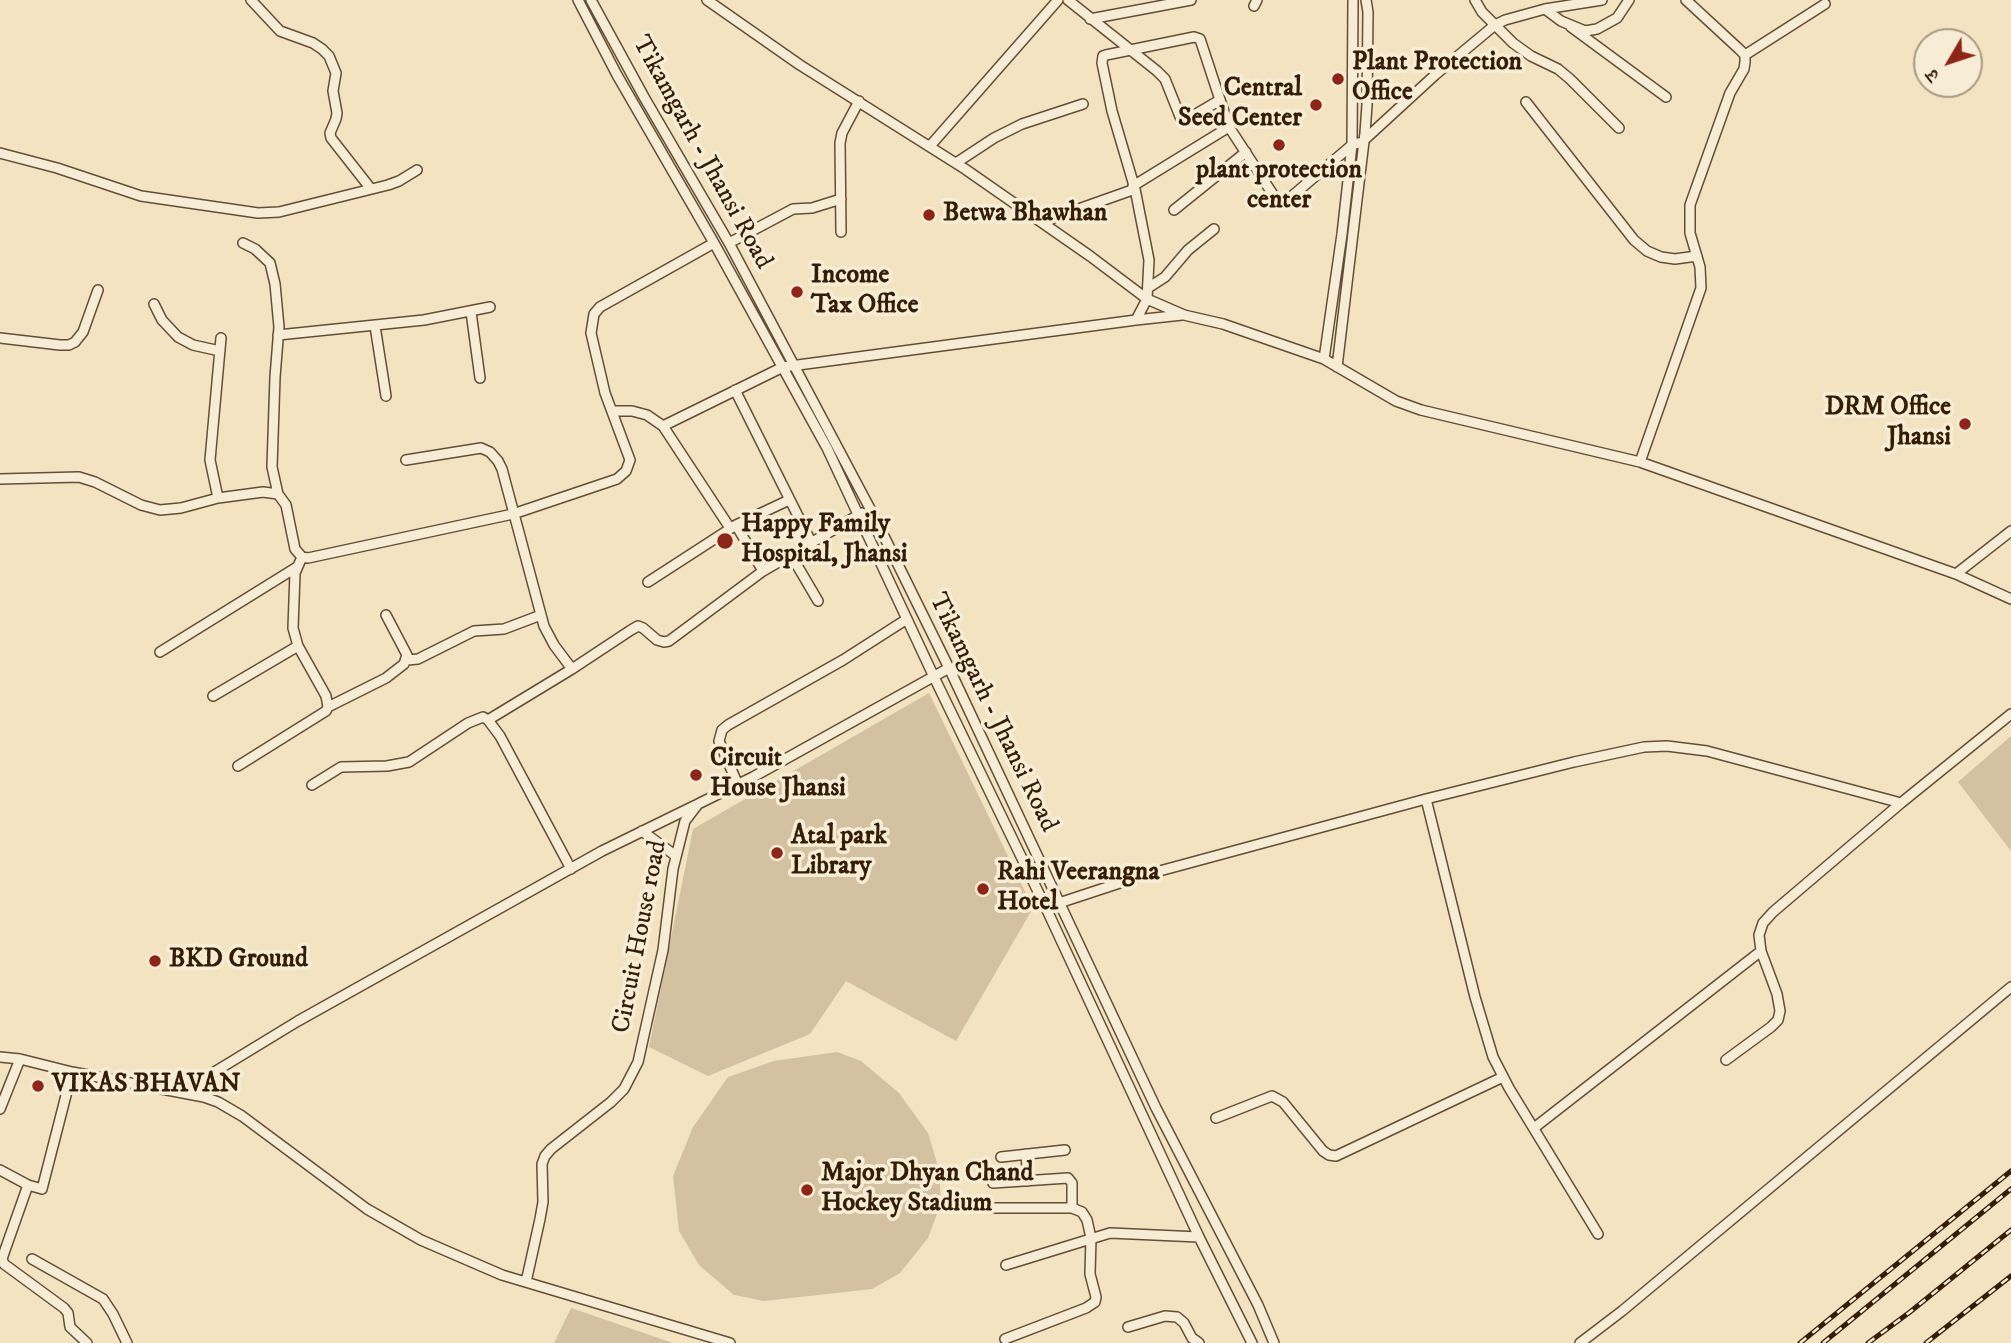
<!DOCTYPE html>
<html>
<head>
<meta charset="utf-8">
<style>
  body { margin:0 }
  #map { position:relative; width:2011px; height:1343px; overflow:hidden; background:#f3e3c0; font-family:"IM FELL DW Pica","Noto Serif Devanagari",serif }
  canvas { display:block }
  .north { position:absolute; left:1913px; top:28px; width:70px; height:70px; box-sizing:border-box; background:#f7edd6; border:2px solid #a99a83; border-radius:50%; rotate:231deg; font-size:19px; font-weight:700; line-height:28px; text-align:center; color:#351d07 }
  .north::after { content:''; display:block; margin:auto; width:24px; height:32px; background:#8f2418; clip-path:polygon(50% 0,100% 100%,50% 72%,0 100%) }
</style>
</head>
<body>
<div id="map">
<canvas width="2011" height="1343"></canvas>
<div class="north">उ</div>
</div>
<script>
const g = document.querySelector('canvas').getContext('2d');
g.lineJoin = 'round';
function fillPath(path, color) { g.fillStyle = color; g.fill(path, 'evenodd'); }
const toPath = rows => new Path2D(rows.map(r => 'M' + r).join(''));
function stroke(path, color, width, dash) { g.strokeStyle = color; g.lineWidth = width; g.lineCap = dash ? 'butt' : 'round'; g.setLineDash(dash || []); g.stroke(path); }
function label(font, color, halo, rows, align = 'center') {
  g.font = font + ' "IM FELL DW Pica",serif'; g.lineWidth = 7; g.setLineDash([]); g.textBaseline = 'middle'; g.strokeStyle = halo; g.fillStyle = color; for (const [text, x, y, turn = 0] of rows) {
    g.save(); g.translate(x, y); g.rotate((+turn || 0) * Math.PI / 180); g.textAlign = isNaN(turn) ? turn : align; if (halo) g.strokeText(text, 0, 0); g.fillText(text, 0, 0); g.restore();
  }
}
fillPath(toPath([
  [929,693,1033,908,956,1041,846,981,810,1034,708,1076,649,1047,693,829],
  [2011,736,2011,851,1958,782],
  [837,1052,861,1061,899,1093,928,1133,939,1170,941,1203,928,1238,900,1273,872,1289,764,1301,734,1295,699,1265,679,1231,673,1176,693,1127,728,1077,774,1061],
  [571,1308,673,1343,554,1343]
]), '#d3c1a1');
const minor = toPath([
  [251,0,280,31,313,43,322,49,329,56,336,73,333,91,337,113,336,119,330,133,331,138,371,189],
  [578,0,617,75,714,243,827,448,934,677,1046,908,1199,1237,1252,1343],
  [591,0,644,97,729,243,875,518,949,668,1156,1108,1258,1305,1274,1343],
  [707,0,800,65,965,169,1090,256,1147,299,1184,315,1223,324,1324,359,1396,401,1421,410,1640,462,1956,574,2011,599],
  [1068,0,1157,71,1165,79,1181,119,1186,120,1220,100],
  [1475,0,1482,12,1513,43,1531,56,1558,69,1570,79,1619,128],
  [1254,6,1257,0],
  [1545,9,1561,21,1585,31,1597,29,1617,18,1629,0],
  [1090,19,1191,0],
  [1571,27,1666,97],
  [1745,55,1825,4],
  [1526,102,1634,240,1647,251,1661,257,1675,259,1697,256],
  [930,146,1058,0],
  [0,153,57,168,141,196,258,213,279,212,388,185,399,181,417,170],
  [956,163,994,138,1022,124,1083,104],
  [1133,186,1229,127],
  [1174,210,1246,152],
  [1042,222,1135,189,1112,111,1102,63,1103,56,1106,55,1194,37,1200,39,1229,127,1274,196,1282,202,1285,202,1352,145,1362,142,1435,75,1495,25,1505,20,1545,9,1602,0],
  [841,232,840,143,842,133,859,101],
  [243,243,255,249,270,263,275,284,279,327,275,377,272,467,278,494],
  [729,243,793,209,812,208,841,199],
  [1148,288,1165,277,1188,250,1214,229],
  [154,304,162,320,178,337,193,345,220,351],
  [471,312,480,378],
  [1136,320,1182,315],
  [375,326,386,396],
  [278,335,424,320,490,307],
  [0,338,60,345,69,345,75,342,83,332,98,290],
  [1324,359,1342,234,1352,145,1353,0],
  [1337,367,1365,133,1367,105,1368,12,1366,0],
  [735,390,812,544],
  [612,411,632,411,647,415,663,426,730,528],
  [663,426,783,367,1136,320,1147,299,1149,260,1135,189],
  [406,460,481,448,490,452,498,461,502,469,544,626,554,645,572,669],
  [1640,462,1701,288,1700,267,1690,233,1690,205,1730,93,1744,69,1745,62,1745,55,1739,49,1686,0],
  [0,479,79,477,95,482,141,505,160,510,181,508,218,498,263,492,278,494,286,505,295,549,302,557,308,558,513,514,617,479,626,471,630,460,605,393,591,333,594,314,600,307,714,243],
  [218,498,210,460,221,338],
  [736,525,789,500],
  [791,555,818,601],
  [1956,574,2011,531],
  [648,582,736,525,763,571],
  [160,652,297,567],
  [407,660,418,659,474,631,504,629,541,615],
  [213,696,298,646],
  [328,707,386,678,404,664,407,655,386,615],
  [488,720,572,669,631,630,638,626,643,628,657,640,664,642,669,641,763,571,862,513],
  [238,766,326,711,328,707,326,696,298,646,293,628,295,573,302,557],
  [312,785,341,767,387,766,409,762,468,723,483,717,488,720,500,736,571,869],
  [738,785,719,741,722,730,728,725,843,660,907,619],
  [1426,799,1475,997,1493,1057,1509,1088,1598,1234],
  [642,831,676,856],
  [1059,903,1141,876,1426,799,1574,762,1644,747,1667,746,1707,751,1901,803],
  [0,1057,20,1059,72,1072,204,1097,218,1102,242,1116,367,1209,421,1240,502,1275,730,1343],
  [1726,1060,1771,1027,1778,1020,1780,1011,1777,994,1761,951,1759,935,1763,923,1773,912,1901,803,2011,714],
  [184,1093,211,1074,298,1021,602,851,696,805],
  [0,1109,20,1059],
  [1216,1118,1272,1096,1283,1102,1323,1151,1329,1155,1336,1156,1503,1077],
  [1534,1128,1761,951],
  [1026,1154,1028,1181],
  [1001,1157,1065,1150],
  [0,1170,28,1185,42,1189,72,1072],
  [993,1183,1068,1178,1072,1183,1072,1208],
  [28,1185,4,1253,2,1259,4,1264,64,1308,68,1313,70,1327,87,1343],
  [995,1208,1072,1208,1082,1212,1087,1220,1091,1238,1090,1274,1096,1297,1095,1302,1086,1308,1005,1339],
  [32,1259,103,1299,113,1314,127,1343],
  [1006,1265,1110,1233,1199,1237],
  [526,1282,540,1219,543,1202,542,1164,545,1156,551,1149,611,1102,624,1089,638,1062,663,950,673,869,685,821,698,804,753,777,949,668],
  [1128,1327,1165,1316,1177,1317,1184,1323,1192,1338,1199,1343],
  [1580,1343,1622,1311,2011,987]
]);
stroke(minor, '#644e35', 12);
stroke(minor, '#f7edd6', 9);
const rail = toPath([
  [1800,1343,2011,1171],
  [1823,1343,2011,1189],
  [1868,1343,1910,1312,2011,1230],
  [1926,1343,2011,1276]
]);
stroke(rail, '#351d07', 5);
stroke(rail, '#f7edd6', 2.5, [8]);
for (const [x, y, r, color] of [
  [1338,79,7,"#8f2418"],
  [1316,105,7,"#8f2418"],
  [1279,145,7,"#8f2418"],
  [929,215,7,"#8f2418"],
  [797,292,7,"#8f2418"],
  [1965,424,7,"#8f2418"],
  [725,541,9,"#8f2418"],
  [696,775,7,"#8f2418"],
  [777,853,7,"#8f2418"],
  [983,889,7,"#8f2418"],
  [155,961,7,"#8f2418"],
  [38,1086,7,"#8f2418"],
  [807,1190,7,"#8f2418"]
]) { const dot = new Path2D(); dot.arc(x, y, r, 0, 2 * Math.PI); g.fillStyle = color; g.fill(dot); stroke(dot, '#f7edd6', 2.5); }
label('bold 26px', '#351d07', '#f7edd6', [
  ["Plant Protection",1352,64],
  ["Office",1352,94],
  ["Central",1302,90,"right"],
  ["Seed Center",1302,120,"right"],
  ["plant protection",1279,172,"center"],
  ["center",1279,202,"center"],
  ["Betwa Bhawhan",943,215],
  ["Income",811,277],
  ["Tax Office",811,307],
  ["DRM Office",1951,409,"right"],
  ["Jhansi",1951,439,"right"],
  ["Happy Family",741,526],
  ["Hospital, Jhansi",741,556],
  ["Circuit",710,760],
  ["House Jhansi",710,790],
  ["Atal park",791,838],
  ["Library",791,868],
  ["Rahi Veerangna",997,874],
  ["Hotel",997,904],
  ["BKD Ground",169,961],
  ["VIKAS BHAVAN",52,1086],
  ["Major Dhyan Chand",821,1175],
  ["Hockey Stadium",821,1205]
], 'left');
label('26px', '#351d07', '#f7edd6', [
  ["Tikamgarh - Jhansi Road",701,153,61],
  ["Tikamgarh - Jhansi Road",992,713,64],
  ["Circuit House road",641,937,-79]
]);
</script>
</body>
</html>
